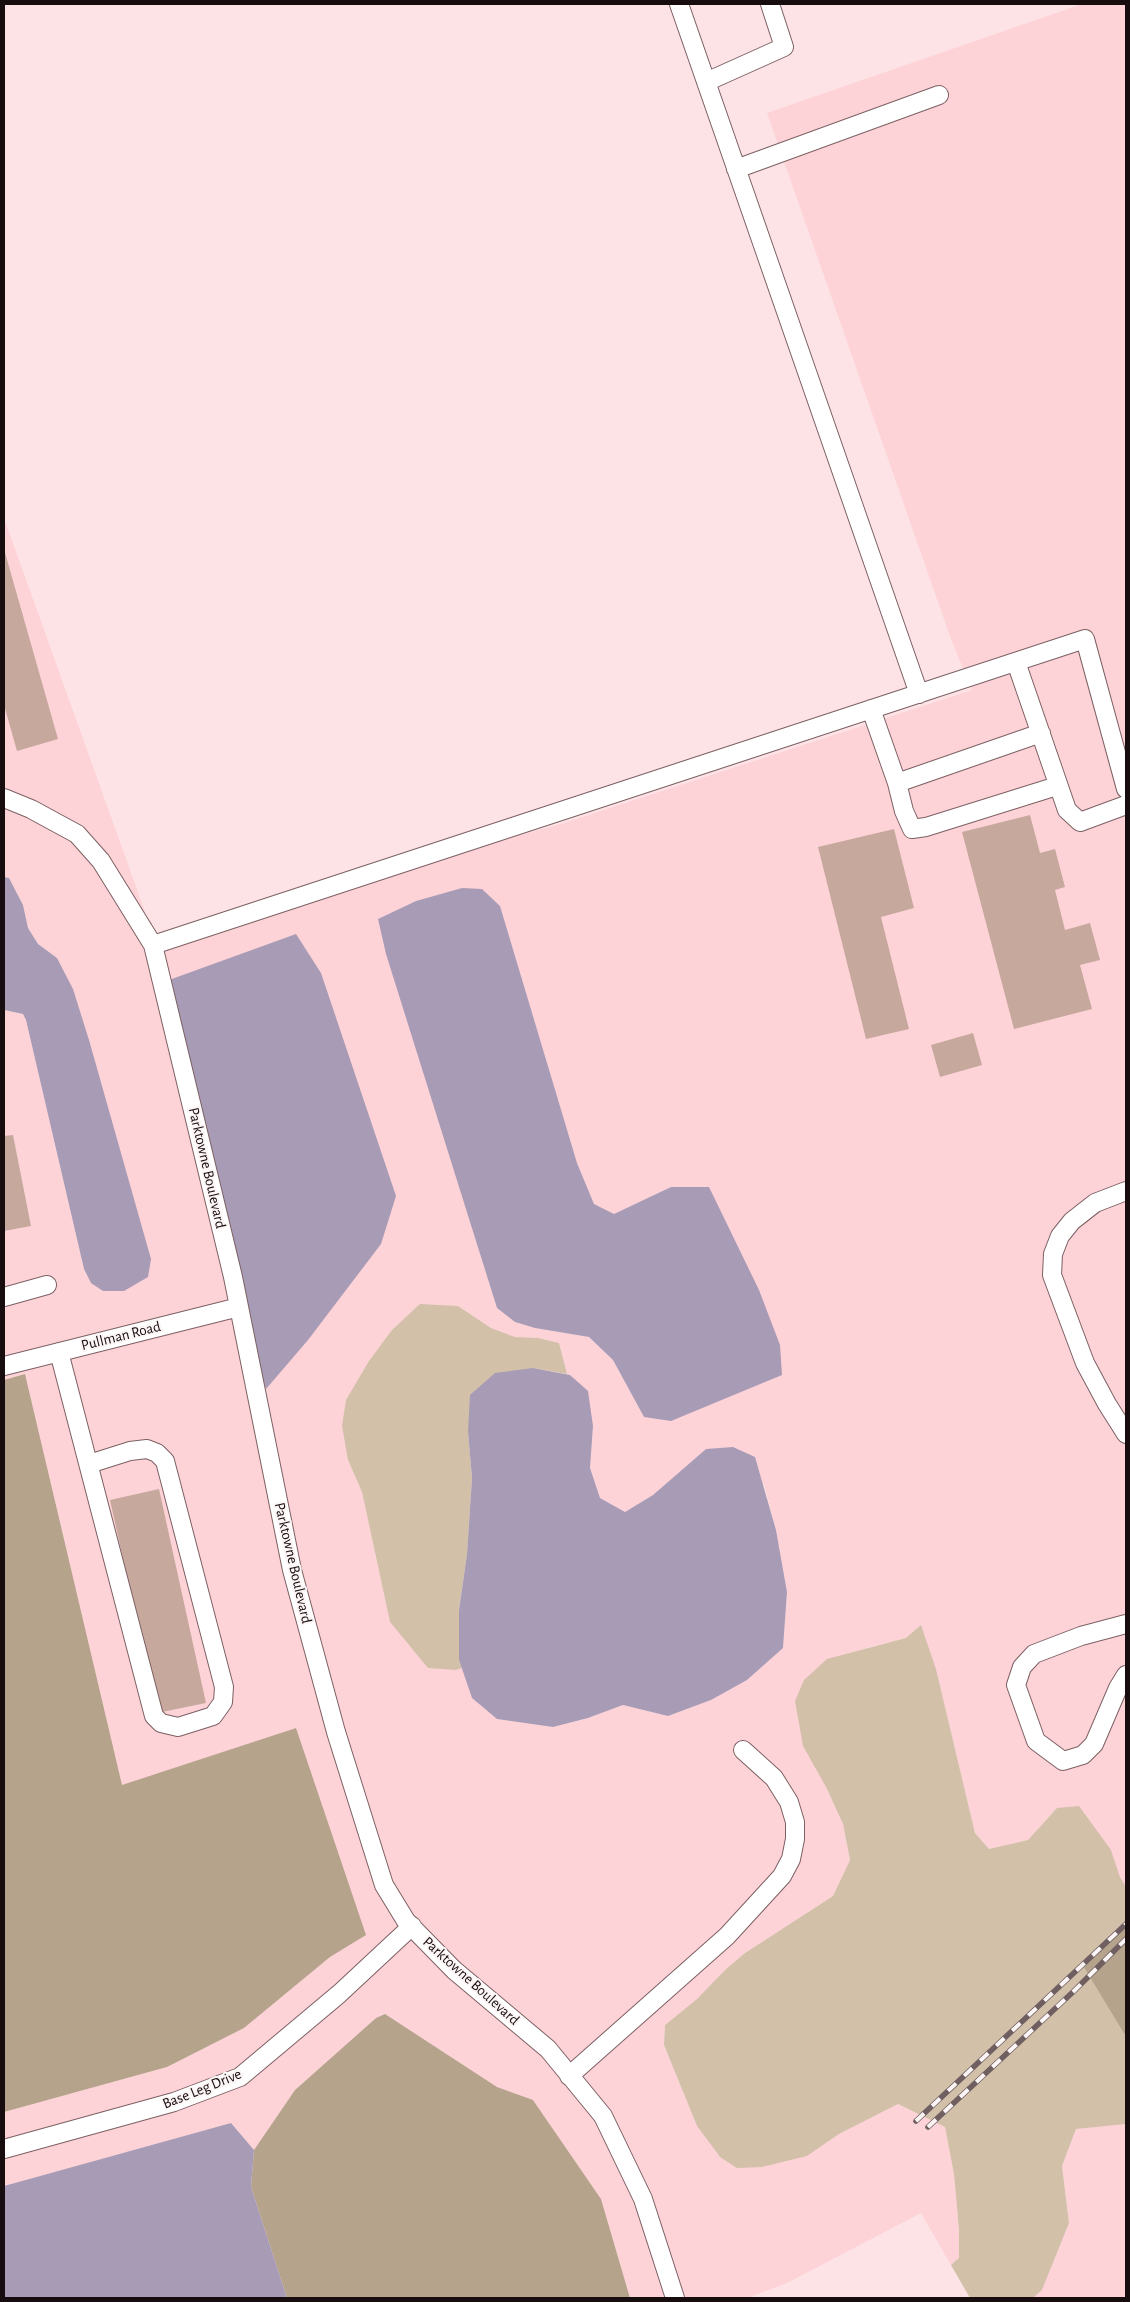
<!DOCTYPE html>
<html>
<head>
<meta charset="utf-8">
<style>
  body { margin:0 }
  #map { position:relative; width:1130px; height:2302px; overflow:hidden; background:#fde3e5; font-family:"Alegreya Sans",sans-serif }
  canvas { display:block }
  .frame { position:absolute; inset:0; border:5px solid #170c0e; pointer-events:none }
</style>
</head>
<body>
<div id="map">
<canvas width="1130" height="2302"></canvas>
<div class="frame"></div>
</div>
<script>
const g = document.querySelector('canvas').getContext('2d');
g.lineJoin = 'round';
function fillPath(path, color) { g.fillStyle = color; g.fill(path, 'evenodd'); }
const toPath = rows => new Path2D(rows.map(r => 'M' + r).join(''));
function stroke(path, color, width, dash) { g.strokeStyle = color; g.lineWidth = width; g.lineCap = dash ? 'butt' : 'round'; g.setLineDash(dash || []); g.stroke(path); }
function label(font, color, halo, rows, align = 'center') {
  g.font = font + ' "Alegreya Sans",sans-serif'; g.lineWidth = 4; g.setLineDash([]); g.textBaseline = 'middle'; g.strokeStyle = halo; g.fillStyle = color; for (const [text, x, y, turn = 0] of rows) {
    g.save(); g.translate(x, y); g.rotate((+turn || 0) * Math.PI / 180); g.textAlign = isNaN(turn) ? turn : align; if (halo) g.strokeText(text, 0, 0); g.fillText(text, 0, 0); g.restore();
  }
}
fillPath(toPath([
  [1082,4,1126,4,1126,1887,1120,1877,1111,1850,1057,1808,1028,1840,989,1849,975,1833,936,1669,921,1625,907,1638,866,1648,826,1787,843,1824,850,1860,833,1896,745,1953,726,1969,697,1999,665,2025,664,2045,697,2126,720,2157,807,2156,839,2134,898,2104,945,2127,954,2174,959,2230,959,2258,951,2265,921,2213,787,2283,747,2298,630,2298,601,2199,533,2100,497,2087,385,2014,376,2018,295,2090,254,2150,231,2123,4,2186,4,2112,167,2067,244,2028,330,1957,365,1935,296,1728,122,1786,25,1374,4,1380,4,1010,23,1014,26,1020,84,1269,91,1283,57,958,38,944,28,928,23,905,9,878,4,877,4,518,154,937,564,823,972,690,951,639,767,113],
  [462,888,500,907,577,1163,594,1204,614,1214,671,1187,644,1417,613,1360,589,1337,535,1328,515,1322,497,1308,378,919,416,901],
  [458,1306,491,1328,515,1337,538,1338,559,1343,567,1374,571,1375,593,1426,590,1468,600,1498,625,1512,653,1495,706,1449,764,1484,776,1530,787,1592,783,1648,747,1680,711,1700,668,1716,623,1705,588,1718,553,1727,497,1719,472,1698,462,1668,456,1670,390,1622,362,1492,348,1460],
  [1126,2124,1126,2298,1033,2298,1042,2290,1069,2223,1062,2166,1076,2129]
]), '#fdd3d8');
fillPath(toPath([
  [420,1304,458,1306,491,1328,515,1337,538,1338,559,1343,567,1374,533,1368,468,1432,472,1478,467,1554,459,1610,459,1660,462,1668,456,1670,428,1668,390,1622,362,1492,348,1460,342,1426,346,1400,369,1361,392,1330],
  [921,1625,936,1669,975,1833,989,1849,1028,1840,1057,1808,1079,1806,1111,1850,1120,1877,1126,1887,1126,1924,1085,1967,1126,2037,1126,2124,1076,2129,1062,2166,1069,2223,1042,2290,1033,2298,970,2298,951,2265,959,2258,959,2230,954,2174,945,2127,898,2104,839,2134,807,2156,762,2167,737,2168,720,2157,697,2126,664,2045,665,2025,697,1999,726,1969,745,1953,833,1896,850,1860,843,1824,826,1787,803,1746,795,1701,804,1680,827,1659,906,1638]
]), '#d2c0a9');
fillPath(toPath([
  [25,1374,122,1785,296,1728,366,1935,330,1957,244,2028,167,2067,4,2112,4,1380],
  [1126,1924,1126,2037,1084,1967],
  [385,2014,497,2087,533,2100,601,2199,630,2298,287,2298,251,2187,254,2150,295,2090,376,2018]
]), '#b6a38b');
fillPath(toPath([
  [4,877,9,878,23,905,28,928,38,944,57,958,73,989,89,1040,151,1259,148,1277,124,1291,103,1291,91,1283,84,1269,26,1020,23,1014,4,1010],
  [462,888,482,889,500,906,577,1163,594,1204,614,1214,671,1187,709,1187,759,1290,780,1345,782,1375,671,1421,644,1417,613,1360,589,1337,535,1328,515,1322,497,1308,386,954,378,919,416,901],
  [296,934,321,973,396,1196,381,1244,308,1340,266,1389,164,1009,169,980],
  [533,1368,570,1375,588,1391,593,1426,590,1468,600,1498,625,1512,653,1495,706,1449,733,1447,755,1457,776,1530,787,1592,783,1648,747,1680,711,1700,668,1716,623,1705,588,1718,553,1727,497,1719,472,1698,459,1660,459,1610,467,1554,472,1478,468,1432,470,1395,495,1373],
  [231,2123,254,2150,251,2187,287,2298,4,2298,4,2186]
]), '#a89bb5');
fillPath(toPath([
  [4,549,58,739,17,751,4,705],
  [1030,815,1040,853,1055,849,1065,887,1055,890,1065,930,1090,923,1100,960,1080,965,1092,1009,1014,1029,962,832],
  [894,829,914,908,881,917,909,1029,866,1039,818,847],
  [973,1033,982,1065,940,1077,931,1045],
  [13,1135,31,1226,4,1231,4,1136],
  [159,1489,206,1703,157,1713,110,1500]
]), '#c7a89d');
const minor = toPath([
  [679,4,919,694],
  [706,82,784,47,770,4],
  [736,169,939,95],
  [1016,662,1067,810,1080,822,1126,805],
  [871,709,897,783,1041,733],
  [897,783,904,811,912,829,926,827,1057,786],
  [4,798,31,809,77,834,101,861,153,945,233,1277,292,1570,336,1732,384,1885,406,1921,454,1970,548,2049,603,2116,643,2199,675,2298],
  [153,945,1085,639,1126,789],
  [1126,1191,1095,1203,1072,1221,1060,1236,1053,1254,1052,1275,1085,1363,1107,1404,1126,1434],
  [4,1297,47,1285],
  [59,1352,154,1716,161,1723,178,1727,213,1716,223,1702,224,1687,165,1461,157,1453,147,1449,130,1451,89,1464],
  [4,1366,239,1307],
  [1126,1624,1081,1636,1034,1654,1022,1667,1016,1685,1036,1741,1063,1761,1083,1755,1094,1744,1118,1688,1126,1675],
  [569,2076,727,1936,782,1876,791,1859,795,1839,795,1822,789,1802,774,1778,743,1750],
  [4,2149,174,2102,240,2077,339,1994,412,1926]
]);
stroke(minor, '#7c6063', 20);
stroke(minor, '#fff', 18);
const rail = toPath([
  [916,2121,1126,1924],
  [928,2127,1074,1991,1126,1939]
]);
stroke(rail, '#6f5f61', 5.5);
stroke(rail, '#fcf5f6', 4, [11]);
label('15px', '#170c0e', '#fcf5f6', [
  ["Parktowne Boulevard",207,1168,77],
  ["Pullman Road",121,1336,-14],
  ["Parktowne Boulevard",293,1563,77],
  ["Parktowne Boulevard",471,1981,42],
  ["Base Leg Drive",202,2089,-22]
]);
</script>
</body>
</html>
